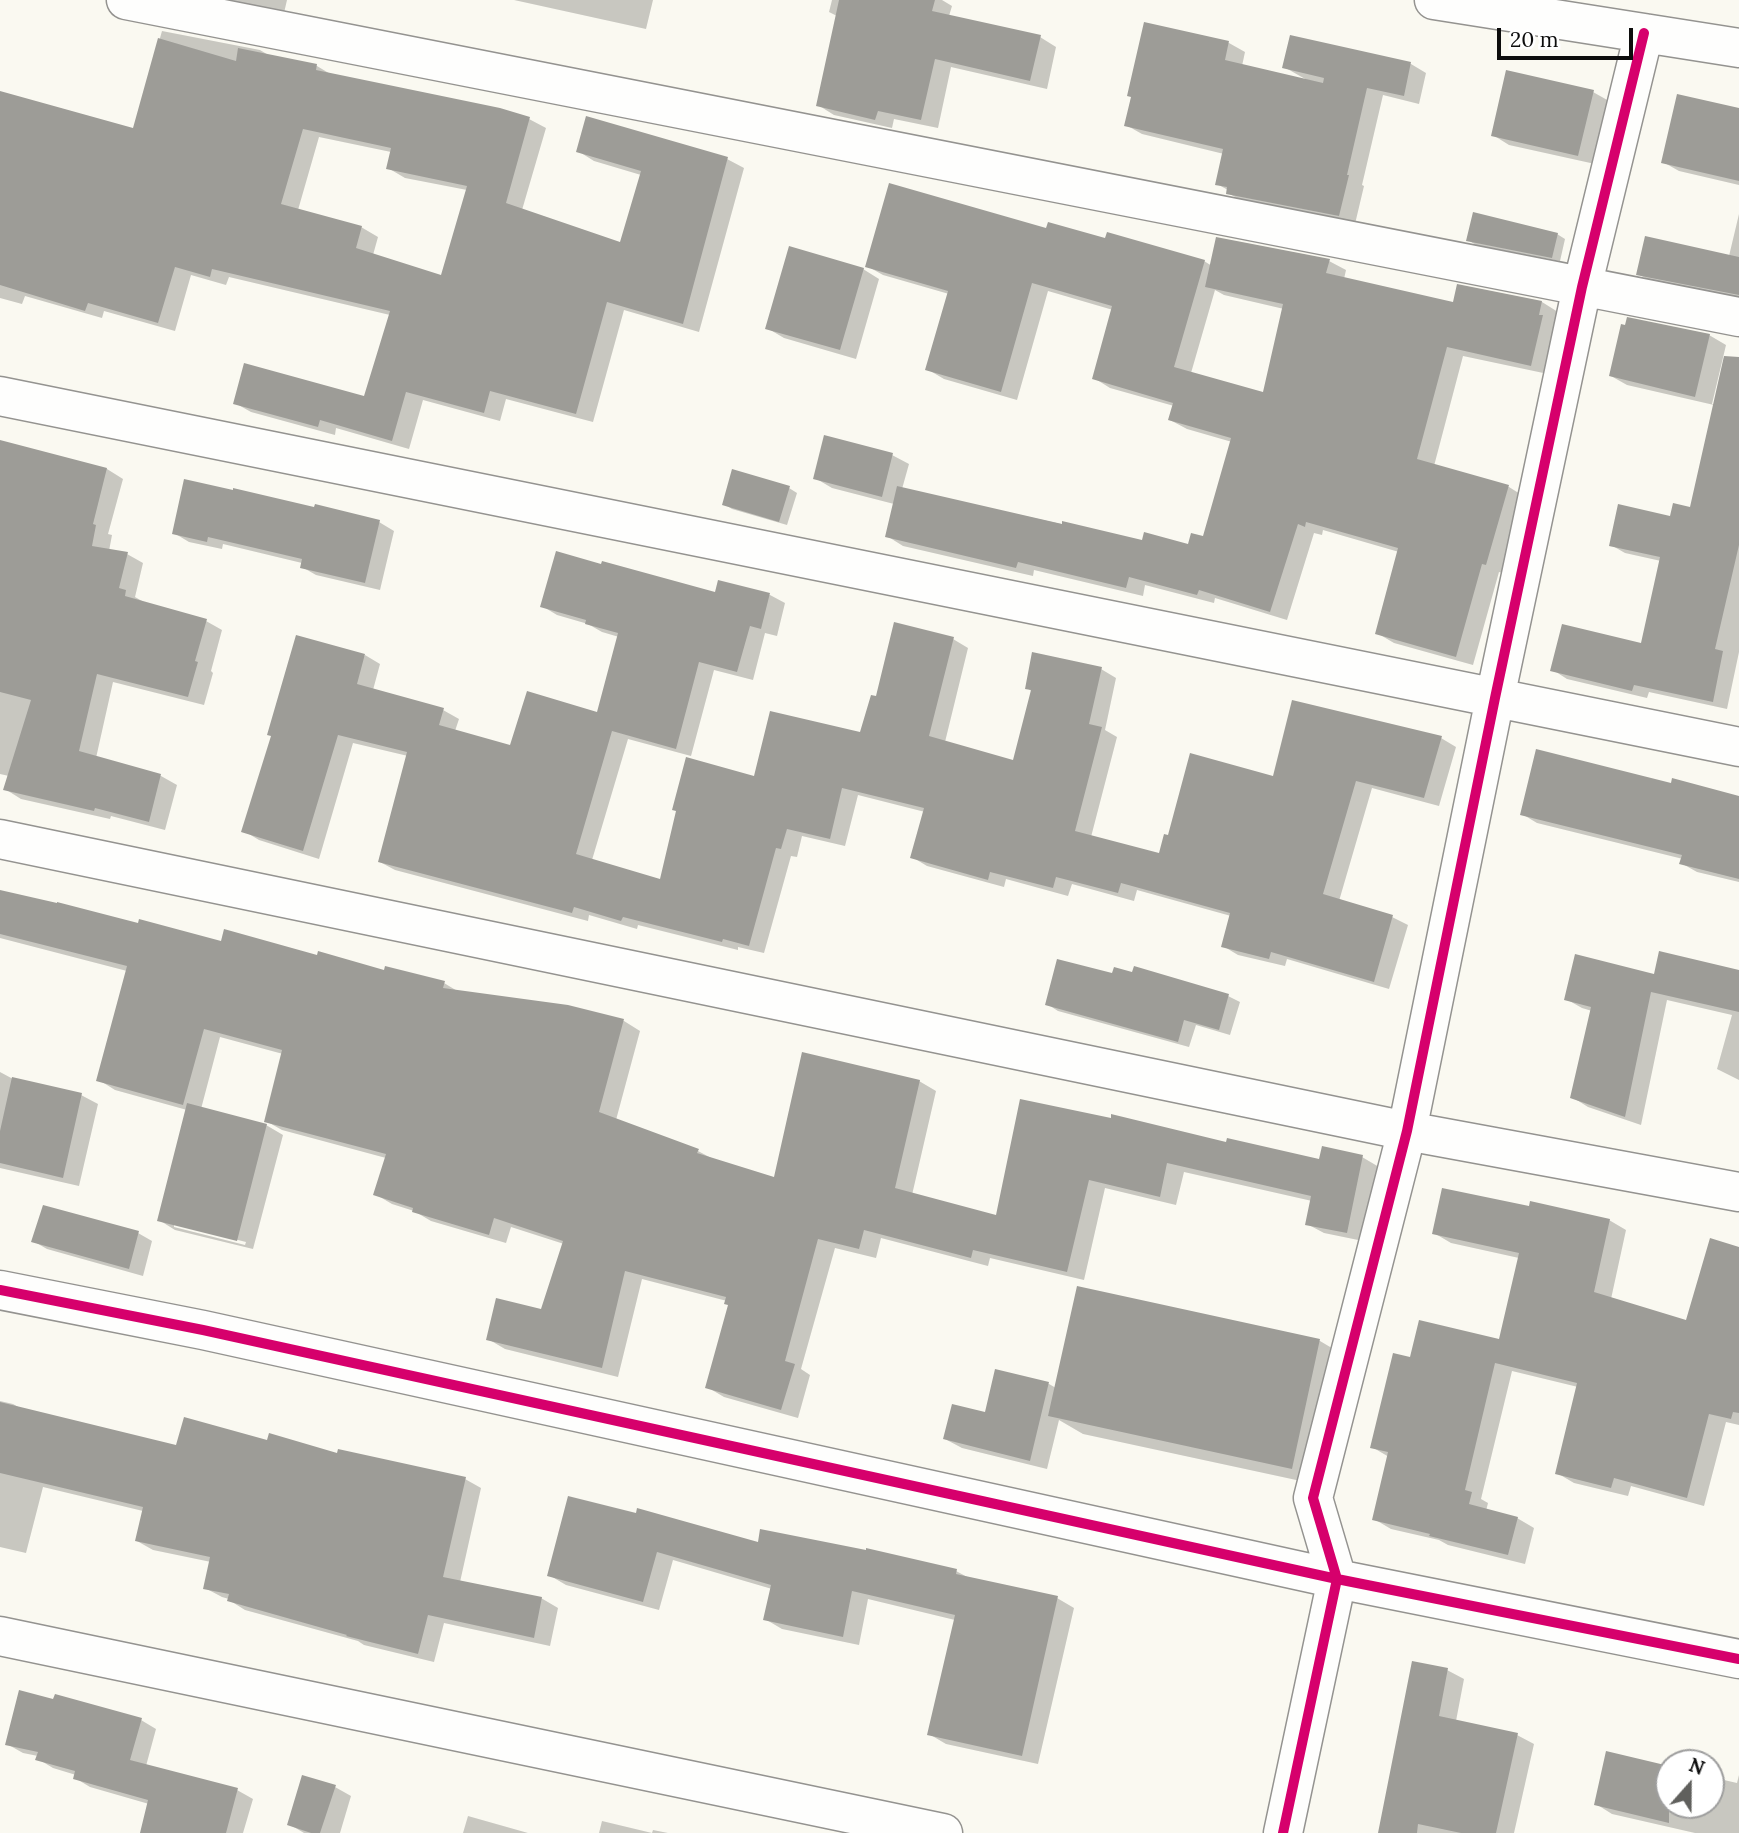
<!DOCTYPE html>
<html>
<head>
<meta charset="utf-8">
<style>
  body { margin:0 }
  #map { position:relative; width:1739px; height:1833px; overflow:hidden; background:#faf9f1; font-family:Lora,serif }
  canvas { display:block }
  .north { position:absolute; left:1655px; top:1749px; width:70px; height:70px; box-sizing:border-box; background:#fff; border:2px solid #9e9e9e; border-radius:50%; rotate:21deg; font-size:19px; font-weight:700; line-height:28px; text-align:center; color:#0d0d0d }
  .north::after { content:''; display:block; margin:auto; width:24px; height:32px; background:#60605d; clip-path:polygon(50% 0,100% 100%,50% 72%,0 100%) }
  .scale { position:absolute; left:1497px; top:28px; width:136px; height:32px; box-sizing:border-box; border:4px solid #0d0d0d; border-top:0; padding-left:9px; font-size:21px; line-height:24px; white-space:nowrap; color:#0d0d0d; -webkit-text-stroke:5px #fff; paint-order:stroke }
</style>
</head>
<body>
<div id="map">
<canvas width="1739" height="1833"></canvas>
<div class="north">N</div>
<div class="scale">20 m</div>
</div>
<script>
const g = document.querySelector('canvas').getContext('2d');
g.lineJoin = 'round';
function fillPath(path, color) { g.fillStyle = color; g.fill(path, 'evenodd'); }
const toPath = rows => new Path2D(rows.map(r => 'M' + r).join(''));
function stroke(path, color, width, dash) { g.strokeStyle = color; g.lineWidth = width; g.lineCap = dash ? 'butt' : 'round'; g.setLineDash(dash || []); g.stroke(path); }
fillPath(toPath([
  [217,0,287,0,284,13],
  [514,0,653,0,646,29],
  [832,0,942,0,952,6,949,16,1040,37,1056,47,1047,89,951,67,938,128,894,119,892,128,834,115,818,105,837,16,829,12],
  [1145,24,1229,43,1245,52,1242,66,1307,80,1284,67,1411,64,1426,73,1419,104,1383,95,1362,185,1364,186,1355,224,1244,202,1228,193,1228,190,1217,184,1224,154,1142,134,1126,125],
  [162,31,260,50,270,56,317,66,332,75,529,119,546,128,522,210,622,244,641,175,594,161,578,151,727,159,744,168,699,332,624,310,593,422,506,399,500,421,423,400,409,449,336,428,335,435,251,412,235,403,365,398,390,315,229,277,226,285,191,275,175,331,104,311,102,318,25,296,22,304,0,298,0,93,134,130],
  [319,137,391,152,388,168,405,178,467,190,442,277,373,255,378,237,361,227,298,210],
  [1593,92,1609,101,1595,164,1509,145,1493,135],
  [1739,110,1739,185,1679,171,1663,162],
  [1739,214,1739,299,1654,283,1638,274,1729,256],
  [1048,230,1106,240,1204,261,1212,266,1329,261,1346,270,1344,279,1454,304,1542,302,1558,312,1548,374,1463,356,1434,466,1509,487,1525,497,1503,573,1499,572,1473,665,1394,643,1377,633,1399,552,1323,530,1322,535,1314,533,1287,620,1215,598,1214,603,1145,585,1143,596,1034,570,1033,576,903,546,887,536,894,504,832,488,815,478,892,455,909,464,902,489,1143,542,1189,546,1204,538,1232,442,1187,429,1170,420,1174,406,1110,388,1094,378,1113,310,1048,291,1017,400,944,379,927,369,949,294,883,275,867,266],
  [1215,290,1224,295,1284,309,1265,394,1191,373],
  [1557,234,1565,239,1560,261,1476,245,1468,240],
  [863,269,879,279,856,359,784,338,767,328],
  [1709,335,1726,345,1712,404,1739,410,1739,652,1727,709,1649,692,1647,698,1567,679,1553,670,1642,645,1661,561,1625,553,1611,545,1691,509,1714,405,1627,385,1611,376],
  [0,441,107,469,123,479,108,534,112,535,109,551,127,554,143,563,135,597,142,601,141,602,206,621,222,630,211,671,213,673,204,705,113,682,96,758,161,776,177,785,165,830,111,816,110,819,21,799,5,789,9,776,0,774],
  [789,488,797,493,787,525,732,509,724,504],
  [315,509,379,522,394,531,380,590,316,575,302,567,302,563,223,544,222,549,189,542,174,533],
  [717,594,770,595,785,603,777,636,765,633,753,680,714,670,691,756,628,739,592,860,661,881,755,778,862,734,877,699,953,639,968,648,945,742,1014,763,1033,692,1027,688,1101,669,1116,678,1105,730,1117,737,1091,837,1160,855,1169,837,1274,778,1441,738,1456,747,1439,806,1372,788,1339,901,1392,917,1408,925,1389,989,1287,959,1285,966,1238,955,1223,946,1231,916,1137,890,1134,901,1072,884,1068,896,1006,879,1004,887,927,866,912,857,925,812,858,795,845,846,802,836,797,857,791,856,764,953,738,947,738,950,638,925,637,929,589,915,588,921,395,870,380,862,408,756,353,743,319,859,259,840,244,831,365,655,380,664,373,690,443,710,459,719,455,731,511,747,598,715,619,637,602,632,588,624,557,615,542,606],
  [1673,785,1739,797,1739,882,1697,872,1681,863,1683,859,1537,823,1522,814],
  [0,892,222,944,318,957,385,972,444,983,459,992,568,1006,624,1021,640,1031,616,1120,698,1151,713,1159,775,1179,919,1081,936,1091,912,1195,998,1217,1021,1101,1228,1144,1320,1161,1362,1157,1379,1167,1363,1241,1324,1233,1307,1224,1312,1201,1184,1172,1176,1205,1105,1188,1084,1280,990,1258,988,1266,881,1238,876,1258,835,1248,801,1369,810,1375,798,1418,724,1397,707,1387,730,1305,727,1301,642,1279,618,1377,505,1349,488,1339,542,1311,564,1244,511,1227,506,1243,431,1221,414,1211,392,1204,375,1194,386,1158,282,1130,266,1121,283,1054,220,1037,201,1109,266,1125,283,1135,253,1249,175,1230,159,1220,187,1110,115,1090,99,1080,127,971,0,938],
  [174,1224,246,1242,245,1245,174,1227],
  [1739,973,1739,1080,1717,1069,1732,1015,1667,1000,1641,1125,1588,1107,1572,1097,1592,1011,1582,1008,1566,999,1655,976],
  [1114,975,1228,996,1240,1002,1230,1035,1196,1025,1189,1047,1058,1011,1047,1004],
  [0,1072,13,1079,81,1095,98,1104,79,1186,0,1168],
  [1530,1208,1609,1220,1626,1230,1611,1299,1739,1345,1739,1425,1726,1422,1704,1506,1631,1486,1628,1496,1574,1483,1557,1473,1578,1387,1512,1371,1481,1499,1488,1503,1486,1511,1517,1518,1534,1528,1525,1564,1448,1545,1439,1540,1391,1529,1374,1519,1389,1457,1372,1447,1411,1359,1500,1341,1519,1258,1451,1243,1434,1233],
  [138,1233,152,1241,143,1276,47,1249,33,1241],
  [1078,1289,1320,1341,1352,1360,1324,1486,1083,1434,1059,1420,1047,1469,962,1448,945,1439,987,1414,997,1371,1049,1384,1056,1388],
  [0,1401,13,1404,22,1409,177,1447,268,1442,465,1479,481,1488,460,1582,541,1598,558,1608,550,1646,444,1623,434,1662,364,1645,358,1641,245,1610,229,1600,229,1599,222,1597,205,1588,211,1562,153,1550,137,1541,143,1511,43,1487,26,1553,0,1547],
  [569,1498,759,1545,956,1571,971,1579,1057,1598,1074,1608,1038,1764,946,1744,929,1734,955,1620,868,1599,859,1645,782,1629,765,1619,772,1589,673,1560,659,1610,566,1585,549,1575],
  [1447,1670,1464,1679,1456,1721,1517,1735,1534,1744,1514,1833,1380,1833],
  [141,1720,156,1729,146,1766,237,1790,253,1799,243,1833,153,1833,149,1804,90,1787,75,1778,76,1775,53,1768,38,1759,38,1756,23,1753,7,1744],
  [1669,1768,1669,1805,1711,1805,1711,1777,1737,1783,1739,1775,1739,1833,1695,1833,1612,1814,1596,1804],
  [335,1787,351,1796,340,1833,304,1833,289,1824],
  [468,1816,528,1833,463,1833],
  [602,1821,652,1833,653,1830,668,1833,599,1833]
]), '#0003');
fillPath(toPath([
  [839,0,935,0,932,11,1041,35,1030,81,935,59,921,120,878,111,875,120,816,106],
  [1144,22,1229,41,1225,60,1323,83,1324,78,1282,68,1290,35,1411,62,1404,96,1367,88,1347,175,1349,175,1339,216,1226,194,1227,187,1215,185,1223,149,1124,126,1131,97,1127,96],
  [158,38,236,61,238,48,317,64,316,70,500,108,530,117,506,203,620,242,641,171,576,152,586,116,728,157,683,324,607,302,576,414,490,391,484,413,406,392,392,441,320,420,318,427,233,404,244,363,364,396,390,311,212,269,210,277,175,267,158,323,88,303,85,311,0,285,0,91,133,128],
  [303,129,391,148,386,169,467,186,441,275,356,248,362,226,281,204],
  [1506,70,1594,90,1578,156,1491,136],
  [1677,94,1739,108,1739,181,1661,163],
  [889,183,1046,228,1048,222,1105,238,1107,232,1205,260,1174,367,1263,392,1283,304,1205,287,1216,237,1330,259,1326,273,1453,302,1457,284,1542,301,1539,315,1543,315,1531,366,1447,347,1417,459,1509,485,1486,565,1482,564,1456,657,1375,634,1398,548,1306,522,1305,527,1298,524,1270,612,1199,590,1197,595,1129,577,1126,588,1018,562,1016,568,885,537,897,486,1062,524,1062,521,1142,540,1144,532,1188,544,1191,533,1203,536,1231,438,1168,420,1173,403,1092,379,1112,306,1032,283,1001,392,925,370,948,291,865,267],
  [1473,212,1558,233,1552,258,1466,241],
  [1645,236,1739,257,1739,295,1636,275],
  [789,246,864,268,840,350,765,329],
  [1627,317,1710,334,1695,397,1609,376,1621,324,1625,325],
  [1724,356,1739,357,1739,545,1715,649,1723,651,1713,702,1634,685,1632,691,1550,671,1562,624,1641,643,1660,557,1609,546,1618,504,1670,516,1673,503,1690,507],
  [824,435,893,453,882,497,813,479],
  [0,440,107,468,93,524,96,525,92,546,128,552,119,588,126,590,125,596,207,619,195,661,198,662,188,697,97,674,79,751,161,774,149,822,95,808,94,811,3,790,31,700,0,692],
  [732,469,790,486,779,522,722,505],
  [184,479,233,490,233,488,314,507,315,504,380,520,365,583,300,568,302,559,208,537,207,542,172,534],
  [556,551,601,564,602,561,715,592,718,580,770,593,761,629,750,626,737,672,699,662,676,749,612,731,576,854,660,879,676,811,672,810,686,757,754,776,770,711,860,732,871,695,876,696,894,622,954,637,929,736,1013,760,1031,690,1025,689,1032,652,1102,667,1089,724,1102,727,1075,831,1159,853,1164,834,1168,835,1190,753,1273,776,1292,700,1442,736,1424,798,1356,781,1323,894,1393,915,1374,982,1271,952,1269,959,1221,947,1230,913,1121,883,1118,893,1056,877,1053,888,990,872,988,880,910,858,924,808,842,788,830,839,787,829,781,849,776,848,749,946,723,939,722,942,623,917,621,921,574,907,572,913,378,862,407,752,338,735,303,851,241,832,271,736,267,735,296,635,365,654,357,684,444,708,439,725,510,745,527,691,597,712,618,633,585,624,586,620,540,607],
  [1536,749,1671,783,1672,778,1739,796,1739,879,1679,864,1682,855,1520,815],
  [0,890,57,903,57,902,138,923,139,919,221,941,224,929,317,955,318,951,384,970,385,966,445,981,443,988,568,1005,624,1019,599,1112,699,1149,697,1153,774,1177,802,1052,920,1080,895,1188,996,1215,1020,1099,1111,1118,1111,1114,1226,1142,1227,1138,1319,1159,1322,1146,1363,1155,1347,1233,1305,1225,1311,1196,1167,1163,1160,1197,1089,1180,1067,1272,973,1250,971,1258,864,1230,859,1249,818,1239,785,1361,795,1364,781,1410,705,1388,728,1305,724,1304,726,1297,625,1271,602,1368,486,1340,496,1298,541,1309,563,1241,494,1218,489,1235,412,1212,413,1208,373,1195,386,1154,264,1122,282,1050,204,1029,183,1105,96,1081,127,966,0,934],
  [1659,951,1739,970,1739,1012,1651,992,1625,1117,1570,1098,1591,1007,1564,1000,1575,954,1654,974],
  [1057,959,1112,973,1114,967,1132,972,1134,966,1229,994,1219,1030,1184,1020,1178,1042,1045,1005],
  [12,1077,82,1093,63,1178,0,1163,0,1131],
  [187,1103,267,1124,237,1241,157,1221],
  [1442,1188,1529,1206,1530,1201,1610,1219,1594,1292,1686,1320,1710,1238,1739,1247,1739,1413,1733,1412,1731,1419,1709,1414,1687,1498,1614,1478,1611,1488,1555,1474,1577,1383,1495,1363,1465,1490,1472,1492,1469,1504,1518,1517,1508,1555,1429,1536,1430,1534,1372,1520,1388,1452,1370,1448,1393,1353,1410,1357,1419,1320,1499,1339,1519,1253,1432,1234],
  [43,1205,139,1231,129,1269,31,1242],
  [1077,1286,1320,1339,1292,1469,1048,1416],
  [995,1369,1049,1382,1030,1461,943,1439,952,1404,985,1412],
  [0,1402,176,1445,184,1417,267,1440,269,1433,337,1453,338,1449,466,1477,443,1577,542,1597,534,1638,428,1615,418,1654,346,1636,347,1635,227,1601,229,1594,203,1589,210,1557,135,1541,143,1507,0,1473],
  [568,1496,636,1513,637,1508,758,1542,760,1529,866,1550,866,1548,957,1569,956,1574,1058,1596,1022,1756,927,1735,955,1615,852,1591,843,1637,763,1620,771,1585,657,1552,643,1602,547,1576],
  [1412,1661,1448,1668,1439,1716,1518,1733,1496,1833,1461,1833,1418,1824,1417,1833,1378,1833],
  [19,1690,53,1699,55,1694,142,1718,130,1760,238,1788,226,1833,140,1833,148,1800,73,1779,75,1771,35,1760,38,1752,5,1745],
  [1606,1751,1669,1766,1669,1823,1594,1805],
  [302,1775,336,1785,320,1833,311,1833,287,1825]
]), '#9d9c97');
const minor = toPath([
  [126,0,1739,317],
  [1434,0,1739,48],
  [0,396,1739,747],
  [0,839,1407,1131,1739,1192],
  [0,1290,203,1330,1337,1579,1739,1659],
  [0,1636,943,1833],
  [1283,1833,1337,1579,1313,1498,1407,1131,1495,698,1582,287,1644,33]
]);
stroke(minor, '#949390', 41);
stroke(minor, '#fefefd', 38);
stroke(toPath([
  [0,1290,203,1330,1337,1579,1739,1659],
  [1283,1833,1337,1579,1313,1498,1407,1131,1495,698,1582,287,1644,33]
]), '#d6006c', 10);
</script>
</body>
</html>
